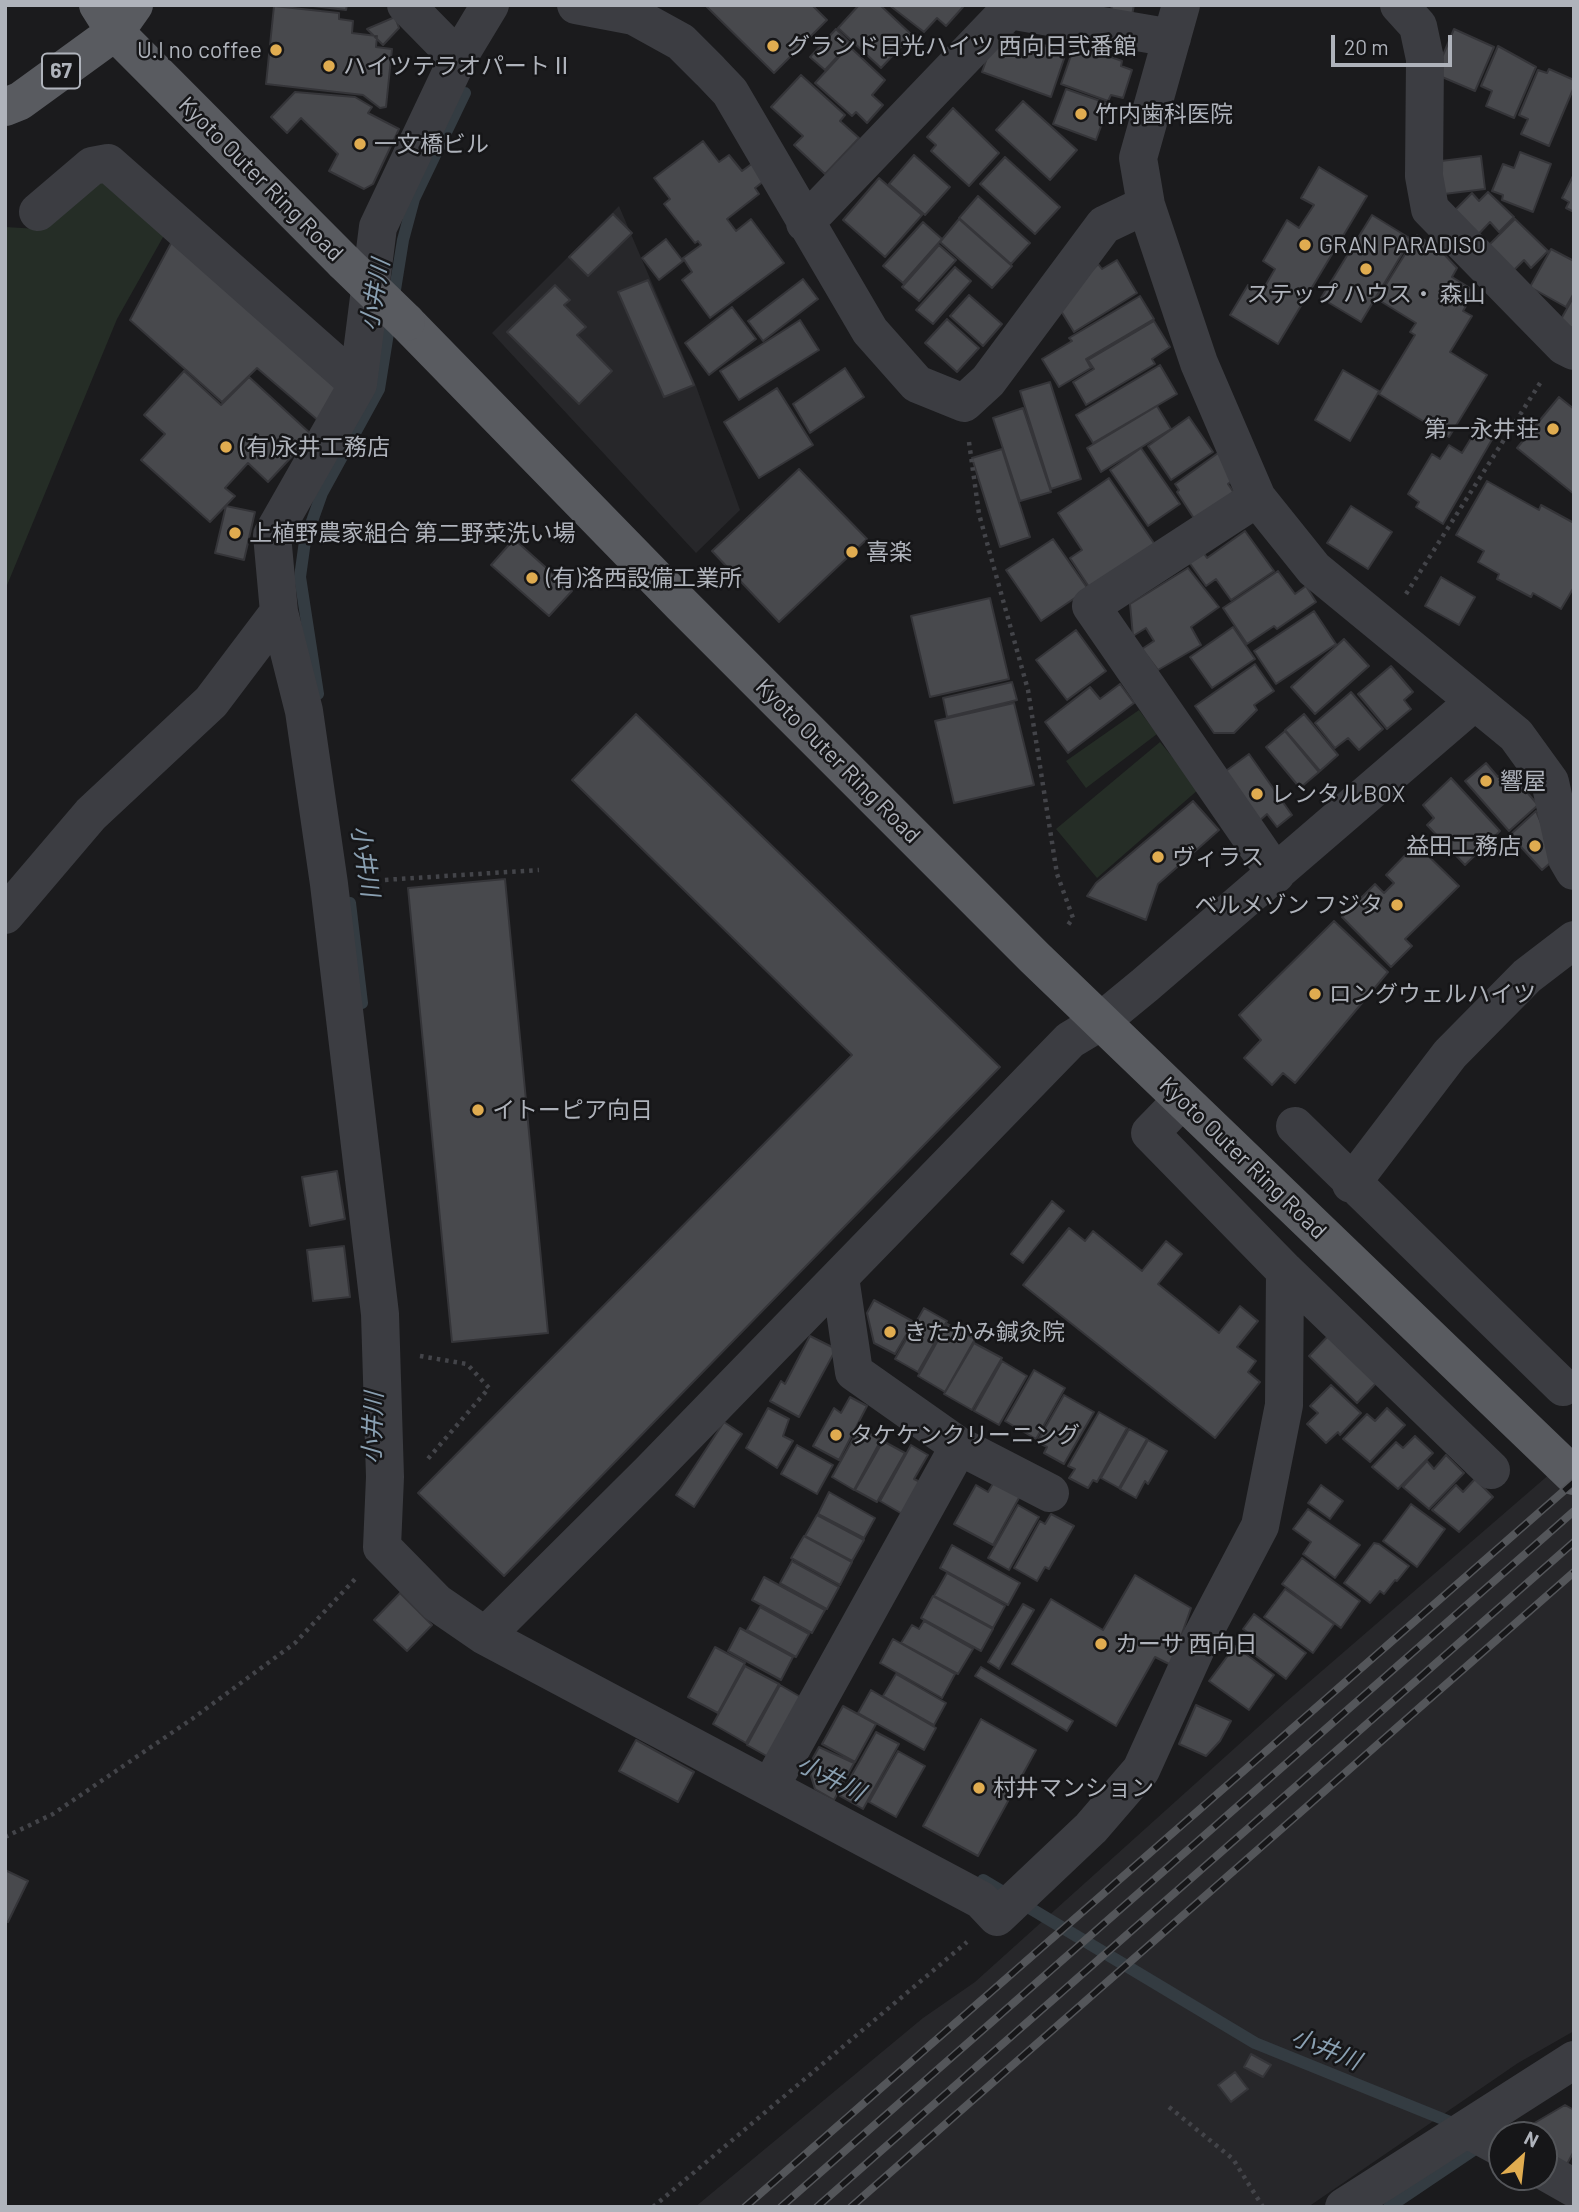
<!DOCTYPE html>
<html>
<head>
<meta charset="utf-8">
<style>
  body { margin:0 }
  #map { position:relative; width:1579px; height:2212px; overflow:hidden; background:#1b1b1d; font-family:Barlow,sans-serif }
  canvas { display:block }
  .frame { position:absolute; inset:0; border:7px solid #afb3bb; pointer-events:none }
  .north { position:absolute; left:1488px; top:2121px; width:70px; height:70px; box-sizing:border-box; background:#161618; border:2px solid #535559; border-radius:50%; rotate:27deg; font-size:19px; font-weight:700; line-height:28px; text-align:center; color:#afb3bb }
  .north::after { content:''; display:block; margin:auto; width:24px; height:32px; background:#e0ac50; clip-path:polygon(50% 0,100% 100%,50% 72%,0 100%) }
  .scale { position:absolute; left:1331px; top:35px; width:121px; height:32px; box-sizing:border-box; border:4px solid #afb3bb; border-top:0; padding-left:9px; font-size:21px; line-height:24px; white-space:nowrap; color:#afb3bb; -webkit-text-stroke:5px #161618; paint-order:stroke }
</style>
</head>
<body>
<div id="map">
<canvas width="1579" height="2212"></canvas>
<div class="frame"></div>
<div class="north">N</div>
<div class="scale">20 m</div>
</div>
<script>
const g = document.querySelector('canvas').getContext('2d');
g.lineJoin = 'round';
function fillPath(path, color) { g.fillStyle = color; g.fill(path, 'evenodd'); }
const toPath = rows => new Path2D(rows.map(r => 'M' + r).join(''));
function stroke(path, color, width, dash) { g.strokeStyle = color; g.lineWidth = width; g.lineCap = dash ? 'butt' : 'round'; g.setLineDash(dash || []); g.stroke(path); }
function label(font, color, halo, rows, align = 'center') {
  g.font = font + ' Barlow,"Noto Sans JP",sans-serif'; g.lineWidth = 5; g.setLineDash([]); g.textBaseline = 'middle'; g.strokeStyle = halo; g.fillStyle = color; for (const [text, x, y, turn = 0] of rows) {
    g.save(); g.translate(x, y); g.rotate((+turn || 0) * Math.PI / 180); g.textAlign = isNaN(turn) ? turn : align; if (halo) g.strokeText(text, 0, 0); g.fillText(text, 0, 0); g.restore();
  }
}
fillPath(toPath([
  [619,206,696,386,740,510,696,553,492,333],
  [1574,1453,1574,2031,1518,2063,1308,2207,695,2207,923,2018,975,1982,1286,1702]
]), '#27272a');
fillPath(toPath([
  [104,178,167,230,117,319,5,590,5,227,39,229],
  [1139,710,1157,734,1086,788,1066,761],
  [1160,742,1199,789,1097,878,1056,829]
]), '#252d26');
stroke(toPath([
  [318,694,300,577,305,541,322,493,379,389,403,240,414,199,465,93],
  [350,903,362,1003],
  [983,1880,1255,2043,1460,2126],
  [1389,2207,1484,2143]
]), '#343c42', 12);
const building = toPath([
  [305,5,347,5,346,10,305,5],
  [705,5,812,5,827,20,774,73,705,5],
  [859,5,880,5,912,35,881,68,838,28,859,5],
  [889,5,961,5,963,7,946,26,937,18,924,32,889,5],
  [1112,5,1134,5,1132,15,1111,11,1112,5],
  [274,6,339,13,339,19,353,21,352,33,377,36,376,47,392,49,386,107,380,108,363,95,266,84,274,6],
  [395,17,399,28,383,45,367,29,395,17],
  [836,29,850,43,825,70,810,57,836,29],
  [1454,29,1494,47,1475,91,1435,74,1454,29],
  [1007,32,1066,53,1051,97,982,72,994,38,1007,32],
  [1075,44,1122,61,1121,66,1132,70,1123,98,1111,95,1108,101,1061,84,1075,44],
  [849,46,885,80,872,95,883,105,867,123,856,112,852,116,815,83,849,46],
  [1498,46,1536,67,1514,118,1486,106,1492,91,1481,86,1498,46],
  [1549,69,1574,80,1574,87,1549,146,1521,134,1528,119,1519,115,1538,70,1547,73,1549,69],
  [801,75,845,115,840,121,859,138,825,174,794,145,803,136,771,107,801,75],
  [1066,89,1109,104,1096,140,1053,124,1066,89],
  [295,92,355,97,372,107,368,113,399,129,373,184,364,189,329,171,338,154,301,118,287,133,271,117,295,92],
  [1023,101,1077,150,1050,180,996,130,1023,101],
  [953,108,999,153,969,186,931,151,936,145,927,137,953,108],
  [703,141,719,162,729,155,742,171,757,160,769,177,755,188,759,194,727,219,736,231,751,219,784,263,710,318,682,280,692,272,683,258,701,245,698,241,695,243,664,204,670,199,654,178,703,141],
  [1520,152,1551,164,1533,212,1502,200,1503,195,1492,191,1503,164,1514,168,1520,152],
  [914,155,950,187,925,215,889,184,914,155],
  [1481,156,1485,189,1436,195,1433,162,1481,156],
  [1005,157,1060,207,1035,234,980,184,1005,157],
  [1319,167,1367,196,1278,344,1230,315,1248,285,1261,293,1275,269,1263,261,1287,220,1299,228,1314,205,1301,198,1319,167],
  [1574,174,1574,212,1566,208,1569,202,1562,198,1574,174],
  [879,178,922,215,885,257,843,220,879,178],
  [1488,192,1514,217,1499,232,1490,222,1472,241,1448,217,1472,193,1479,201,1488,192],
  [978,196,1030,243,1011,264,959,218,978,196],
  [613,214,632,233,588,276,569,257,613,214],
  [1372,215,1411,239,1361,322,1321,298,1372,215],
  [959,219,1012,266,992,288,940,242,959,219],
  [1515,219,1548,251,1531,268,1524,260,1508,276,1482,252,1515,219],
  [923,222,942,239,903,283,883,266,923,222],
  [177,232,342,386,320,422,257,368,222,402,130,320,177,232],
  [1417,235,1442,252,1457,268,1452,277,1475,291,1463,311,1472,316,1450,352,1487,375,1449,437,1379,394,1415,335,1410,332,1416,323,1377,299,1417,235],
  [666,239,683,261,659,280,642,258,666,239],
  [939,245,956,260,919,301,902,287,939,245],
  [1551,249,1574,261,1574,293,1566,307,1530,287,1551,249],
  [1117,260,1137,293,1074,332,1058,306,1098,264,1102,269,1117,260],
  [955,267,971,281,933,324,916,310,955,267],
  [803,279,818,299,763,341,748,321,803,279],
  [648,280,694,385,664,397,618,292,648,280],
  [555,285,570,300,564,305,586,327,577,335,612,371,579,404,507,332,555,285],
  [969,295,1002,324,983,346,950,316,969,295],
  [1140,296,1154,319,1086,359,1091,368,1059,387,1042,359,1072,341,1069,338,1140,296],
  [1574,296,1574,329,1560,321,1574,296],
  [732,307,756,339,709,375,685,343,732,307],
  [947,319,979,348,957,372,925,343,947,319],
  [800,320,819,350,739,400,720,371,800,320],
  [1154,321,1170,347,1152,359,1155,364,1086,405,1073,382,1094,369,1088,360,1154,321],
  [1160,365,1177,394,1093,443,1076,415,1160,365],
  [845,368,864,397,810,433,793,404,845,368],
  [1343,370,1379,391,1350,441,1315,420,1343,370],
  [184,371,221,405,249,377,312,435,268,482,248,463,225,488,235,496,210,522,141,460,165,434,144,415,184,371],
  [1050,382,1081,479,1051,489,1020,391,1050,382],
  [777,388,813,445,759,478,724,422,777,388],
  [1559,397,1574,409,1574,494,1517,448,1559,397],
  [1157,406,1171,429,1101,472,1087,448,1157,406],
  [1023,408,1051,492,1020,501,993,418,1023,408],
  [1189,417,1213,452,1171,480,1148,446,1189,417],
  [1478,427,1494,436,1443,524,1416,507,1419,502,1408,494,1432,454,1440,459,1449,445,1462,453,1478,427],
  [1141,448,1180,504,1148,526,1110,470,1141,448],
  [1002,449,1030,537,1000,547,972,458,1002,449],
  [1218,453,1235,478,1228,484,1234,493,1195,520,1177,492,1179,490,1175,484,1218,453],
  [799,469,867,539,779,622,712,551,799,469],
  [1109,478,1156,546,1091,590,1070,558,1082,550,1058,513,1109,478],
  [1487,481,1539,510,1541,505,1574,523,1574,587,1561,609,1533,593,1531,597,1497,579,1499,574,1478,562,1484,551,1456,535,1487,481],
  [226,506,255,512,244,560,215,553,226,506],
  [1351,506,1392,532,1368,569,1327,543,1351,506],
  [1245,531,1274,571,1231,600,1216,579,1206,586,1189,562,1203,552,1207,558,1245,531],
  [514,539,572,591,549,616,491,565,514,539],
  [1053,539,1088,589,1041,621,1006,570,1053,539],
  [1188,568,1219,607,1191,627,1201,645,1158,670,1142,649,1154,641,1146,628,1133,636,1130,604,1188,568],
  [1278,571,1295,594,1306,586,1316,602,1277,629,1274,626,1247,644,1223,608,1278,571],
  [1441,577,1475,597,1459,625,1425,606,1441,577],
  [990,598,1009,679,930,697,911,616,990,598],
  [1314,611,1336,644,1276,684,1254,651,1314,611],
  [1233,627,1255,659,1212,688,1190,657,1233,627],
  [1076,630,1106,671,1067,700,1036,660,1076,630],
  [1344,639,1369,666,1315,714,1291,687,1344,639],
  [1255,664,1274,691,1254,705,1257,710,1234,733,1214,733,1195,706,1255,664],
  [1391,666,1413,692,1404,700,1411,709,1387,729,1358,694,1391,666],
  [1012,682,1017,700,947,717,943,698,1012,682],
  [1120,684,1134,703,1068,753,1045,722,1090,687,1100,699,1120,684],
  [1351,692,1383,729,1359,750,1348,738,1335,748,1315,723,1351,692],
  [1014,703,1034,785,954,803,935,721,1014,703],
  [636,714,1000,1067,504,1576,418,1493,852,1055,572,780,636,714],
  [1304,714,1338,755,1320,771,1285,730,1304,714],
  [1285,731,1319,772,1300,788,1266,747,1285,731],
  [1249,754,1292,815,1277,827,1267,814,1258,822,1223,773,1249,754],
  [1486,763,1498,777,1507,769,1538,805,1509,831,1465,781,1486,763],
  [1451,778,1500,831,1465,865,1427,825,1434,818,1423,805,1451,778],
  [1193,801,1219,830,1158,884,1146,920,1087,896,1096,883,1193,801],
  [1536,811,1556,858,1542,870,1510,835,1536,811],
  [1416,844,1459,886,1405,939,1412,946,1391,967,1342,917,1375,884,1384,893,1394,883,1386,875,1416,844],
  [505,879,548,1333,452,1342,408,888,505,879],
  [1334,921,1388,972,1295,1083,1283,1073,1272,1085,1244,1058,1261,1040,1239,1015,1334,921],
  [337,1171,345,1219,310,1226,302,1177,337,1171],
  [1052,1201,1064,1211,1023,1263,1011,1254,1052,1201],
  [1069,1228,1085,1241,1093,1231,1142,1271,1166,1241,1182,1254,1158,1284,1219,1333,1240,1306,1258,1321,1237,1347,1256,1361,1248,1372,1260,1382,1215,1438,1023,1285,1069,1228],
  [344,1246,350,1297,313,1301,307,1250,344,1246],
  [874,1300,914,1322,895,1354,874,1343,867,1313,874,1300],
  [924,1308,947,1321,918,1372,895,1359,924,1308],
  [947,1324,975,1339,945,1392,918,1376,947,1324],
  [1330,1334,1379,1380,1357,1403,1309,1356,1330,1334],
  [810,1336,836,1349,799,1417,770,1401,781,1381,785,1384,810,1336],
  [974,1343,1002,1358,972,1410,944,1394,974,1343],
  [1002,1361,1027,1376,999,1425,974,1411,1002,1361],
  [1034,1370,1065,1388,1036,1439,1005,1421,1034,1370],
  [1331,1385,1361,1413,1340,1435,1338,1432,1326,1443,1307,1424,1318,1413,1310,1406,1331,1385],
  [1064,1395,1094,1412,1064,1464,1044,1453,1047,1447,1037,1442,1064,1395],
  [850,1397,867,1406,839,1460,813,1446,834,1408,841,1413,850,1397],
  [768,1408,789,1419,783,1436,793,1441,777,1468,746,1448,768,1408],
  [1387,1408,1405,1425,1370,1462,1343,1439,1367,1414,1375,1421,1387,1408],
  [1099,1412,1127,1428,1097,1482,1093,1480,1088,1488,1069,1478,1075,1469,1068,1466,1099,1412],
  [724,1422,742,1434,694,1507,676,1495,724,1422],
  [859,1428,881,1440,854,1490,832,1477,859,1428],
  [1129,1429,1147,1439,1119,1488,1101,1478,1129,1429],
  [1415,1436,1433,1453,1398,1489,1372,1467,1396,1442,1403,1448,1415,1436],
  [1148,1440,1167,1451,1148,1484,1145,1481,1136,1498,1120,1489,1148,1440],
  [883,1441,905,1453,877,1502,855,1490,883,1441],
  [797,1445,833,1465,817,1494,781,1474,797,1445],
  [911,1445,928,1455,914,1479,922,1483,904,1515,880,1501,911,1445],
  [1446,1455,1464,1473,1429,1509,1403,1487,1427,1461,1434,1469,1446,1455],
  [1475,1479,1493,1497,1459,1532,1432,1510,1456,1485,1463,1492,1475,1479],
  [994,1482,1020,1496,993,1545,954,1524,976,1485,988,1492,994,1482],
  [1321,1485,1343,1501,1330,1519,1308,1503,1321,1485],
  [829,1492,875,1518,864,1538,818,1514,829,1492],
  [1411,1504,1445,1529,1417,1567,1383,1541,1411,1504],
  [1018,1505,1039,1517,1009,1570,988,1558,1018,1505],
  [1308,1509,1360,1545,1335,1578,1303,1554,1311,1542,1293,1529,1308,1509],
  [1051,1514,1074,1526,1049,1569,1045,1567,1037,1581,1014,1568,1040,1521,1045,1524,1051,1514],
  [817,1515,864,1540,852,1561,805,1536,817,1515],
  [804,1536,852,1562,840,1585,791,1558,804,1536],
  [1374,1543,1379,1544,1409,1566,1397,1581,1395,1580,1384,1594,1380,1591,1370,1603,1344,1583,1374,1543],
  [952,1545,1020,1583,1008,1605,940,1568,952,1545],
  [1302,1558,1360,1601,1341,1628,1282,1584,1302,1558],
  [792,1561,839,1587,827,1609,780,1583,792,1561],
  [947,1573,1005,1606,993,1628,934,1596,947,1573],
  [1135,1575,1191,1608,1171,1665,1155,1657,1116,1726,1012,1664,1051,1599,1103,1630,1135,1575],
  [764,1577,825,1610,812,1633,752,1600,764,1577],
  [1285,1589,1334,1624,1313,1653,1264,1617,1285,1589],
  [400,1593,432,1625,407,1651,374,1620,400,1593],
  [933,1596,993,1629,981,1651,921,1618,933,1596],
  [1023,1604,1034,1610,999,1669,988,1662,1023,1604],
  [760,1607,809,1634,796,1657,747,1630,760,1607],
  [1254,1614,1306,1653,1286,1679,1247,1649,1255,1638,1243,1629,1254,1614],
  [924,1621,973,1649,958,1674,901,1643,912,1625,919,1629,924,1621],
  [740,1628,793,1657,781,1680,728,1651,740,1628],
  [893,1639,955,1674,942,1698,880,1663,893,1639],
  [1235,1646,1274,1675,1249,1710,1209,1681,1235,1646],
  [715,1647,745,1663,718,1713,688,1697,715,1647],
  [745,1666,779,1684,746,1743,713,1724,745,1666],
  [981,1667,1073,1721,1067,1731,975,1676,981,1667],
  [896,1674,946,1703,934,1725,883,1696,896,1674],
  [780,1685,804,1699,772,1759,747,1745,780,1685],
  [871,1690,936,1728,924,1750,858,1713,871,1690],
  [1196,1705,1231,1721,1220,1741,1206,1756,1179,1744,1196,1705],
  [843,1706,876,1724,855,1762,822,1744,843,1706],
  [981,1719,1036,1750,978,1856,923,1826,981,1719],
  [876,1732,899,1744,863,1809,840,1796,876,1732],
  [636,1740,694,1772,678,1802,619,1771,636,1740],
  [819,1747,854,1763,834,1800,815,1789,808,1767,819,1747],
  [898,1751,925,1766,896,1817,869,1802,898,1751],
  [5,1870,28,1881,8,1922,5,1921,5,1870],
  [1251,2054,1271,2065,1263,2077,1244,2067,1251,2054],
  [1235,2072,1248,2089,1231,2102,1218,2085,1235,2072],
  [1565,2105,1574,2110,1574,2151,1566,2166,1544,2156,1544,2135,1514,2135,1565,2105]
]);
fillPath(building, '#48494d');
stroke(building, '#353539', 2);
stroke(toPath([
  [969,442,979,514,1028,690,1057,874,1073,918,1068,925],
  [1406,594,1542,380],
  [368,881,539,870],
  [420,1356,467,1364,489,1388,426,1461],
  [5,1837,53,1814,192,1719,295,1643,357,1577],
  [1169,2107,1233,2159,1263,2207],
  [653,2207,967,1942]
]), '#434449', 4.5, [3.5, 5]);
stroke(toPath([
  [406,5,458,58],
  [490,5,458,58,378,227,358,384,272,535,279,612,304,711,329,884,380,1314,385,1477,382,1547,437,1603,485,1636,981,1900,997,1917,1091,1828,1141,1770,1199,1642,1260,1526,1284,1405,1285,1271],
  [576,5,634,16,681,42,710,71,730,92,870,331,917,384,964,403,988,381,1104,225,1146,205],
  [1181,5,1138,158,1146,205,1199,363,1257,498,1314,569,1516,735,1550,782,1567,859,1574,871],
  [1399,5,1418,26,1425,59,1424,176,1430,209,1564,346,1574,351],
  [38,212,92,166,108,163,358,384],
  [805,223,1009,10,1172,38],
  [1257,498,1091,606,1276,874],
  [5,915,91,814,211,702,279,612],
  [1182,1100,1150,1133,1285,1271,1491,1470],
  [1295,1126,1563,1387],
  [1351,1184,1450,1054,1527,976,1574,940],
  [840,1277,854,1372,959,1446,1050,1493],
  [485,1636,650,1472,1070,1040,1100,1022,1145,985,1474,702],
  [770,1787,959,1446],
  [1467,2129,1502,2148],
  [1544,2171,1574,2188],
  [1344,2207,1574,2060]
]), '#3c3d42', 38);
stroke(toPath([
  [98,5,115,32,344,262],
  [5,107,20,101,115,32,134,5],
  [406,322,681,604,1035,958,1574,1476]
]), '#595b60', 38);
const rail = toPath([
  [745,2207,1574,1482],
  [781,2207,1574,1511],
  [817,2207,1574,1542],
  [851,2207,1574,1572]
]);
stroke(rail, '#54565a', 8);
stroke(rail, '#161618', 5, [16]);
stroke(toPath([
  [344,262,406,322]
]), '#595b60', 38);
for (const [x, y, r, color] of [
  [773,46,7,"#e0ac50"],
  [276,50,7,"#e0ac50"],
  [329,66,7,"#e0ac50"],
  [1081,114,7,"#e0ac50"],
  [360,144,7,"#e0ac50"],
  [1305,245,7,"#e0ac50"],
  [1366,269,7,"#e0ac50"],
  [1553,429,7,"#e0ac50"],
  [226,447,7,"#e0ac50"],
  [235,533,7,"#e0ac50"],
  [852,552,7,"#e0ac50"],
  [532,578,7,"#e0ac50"],
  [1486,781,7,"#e0ac50"],
  [1257,794,7,"#e0ac50"],
  [1535,846,7,"#e0ac50"],
  [1158,857,7,"#e0ac50"],
  [1397,905,7,"#e0ac50"],
  [1315,994,7,"#e0ac50"],
  [478,1110,7,"#e0ac50"],
  [890,1332,7,"#e0ac50"],
  [836,1435,7,"#e0ac50"],
  [1101,1644,7,"#e0ac50"],
  [979,1788,7,"#e0ac50"]
]) { const dot = new Path2D(); dot.arc(x, y, r, 0, 2 * Math.PI); g.fillStyle = color; g.fill(dot); stroke(dot, '#161618', 2.5); }
for (const [x, y, w] of [
  [61,71,38]
]) { const box = new Path2D(); box.roundRect(x - w / 2, y - 17.5, w, 35, 5); g.fillStyle = '#161618'; g.fill(box); stroke(box, '#afb3bb', 2); }
label('bold 21px', '#afb3bb', null, [
  ["67",61,71]
]);
label('23px', '#afb3bb', '#161618', [
  ["グランド日光ハイツ 西向日弐番館",787,46],
  ["U.I no coffee",262,50,"right"],
  ["ハイツテラオパートⅡ",343,66],
  ["竹内歯科医院",1095,114],
  ["一文橋ビル",374,144],
  ["GRAN PARADISO",1319,245],
  ["ステップ ハウス・ 森山",1366,294,"center"],
  ["第一永井荘",1539,429,"right"],
  ["(有)永井工務店",240,447],
  ["上植野農家組合 第二野菜洗い場",249,533],
  ["喜楽",866,552],
  ["(有)洛西設備工業所",546,578],
  ["響屋",1500,781],
  ["レンタルBOX",1271,794],
  ["益田工務店",1521,846,"right"],
  ["ヴィラス",1172,857],
  ["ベルメゾン フジタ",1383,905,"right"],
  ["ロングウェルハイツ",1329,994],
  ["イトーピア向日",492,1110],
  ["きたかみ鍼灸院",904,1332],
  ["タケケンクリーニング",850,1435],
  ["カーサ 西向日",1115,1644],
  ["村井マンション",993,1788]
], 'left');
label('23px', '#afb3bb', '#161618', [
  ["Kyoto Outer Ring Road",261,179,45],
  ["Kyoto Outer Ring Road",838,761,45],
  ["Kyoto Outer Ring Road",1243,1158,44]
]);
label('italic 24px', '#8aa0b2', '#161618', [
  ["小井川",375,295,-80],
  ["小井川",365,861,81],
  ["小井川",373,1428,-88],
  ["小井川",831,1778,27],
  ["小井川",1326,2049,22]
]);
</script>
</body>
</html>
